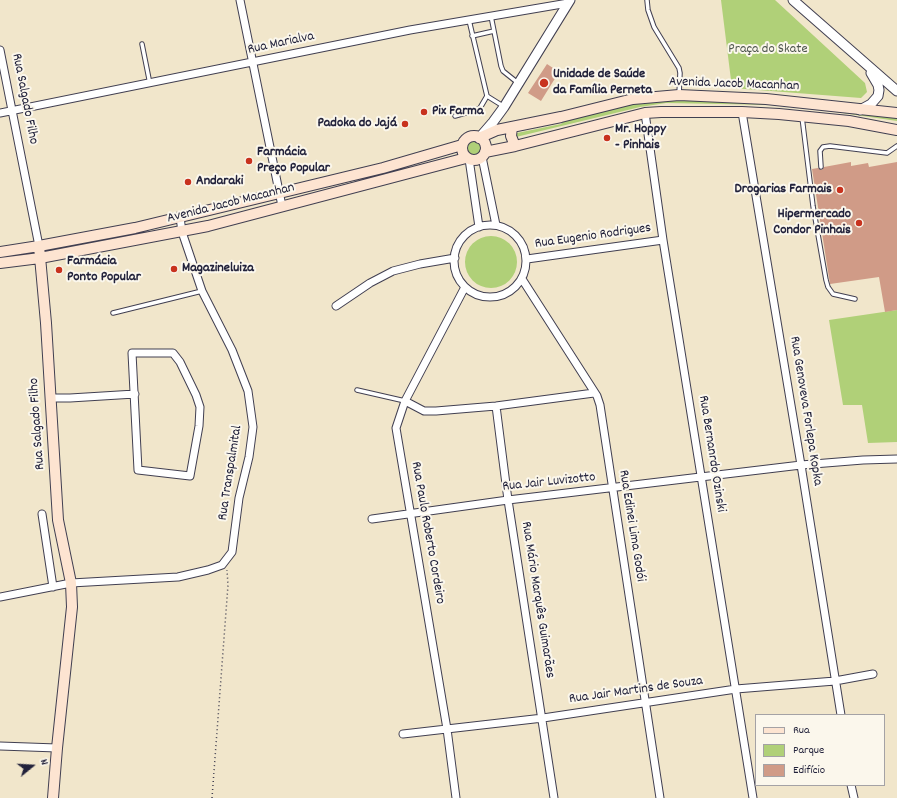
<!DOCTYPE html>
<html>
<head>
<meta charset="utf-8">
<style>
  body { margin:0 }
  #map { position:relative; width:897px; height:798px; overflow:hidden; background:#f1e6cb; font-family:Dekko,sans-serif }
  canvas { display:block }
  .legend { position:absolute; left:755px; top:714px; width:130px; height:72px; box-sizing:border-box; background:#fbf7ec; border:1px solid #a4a2a5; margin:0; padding:5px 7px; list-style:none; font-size:12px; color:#22223b }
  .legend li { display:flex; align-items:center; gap:8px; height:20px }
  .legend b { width:20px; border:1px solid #a4a2a5 }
  .north { position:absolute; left:12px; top:746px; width:40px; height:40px; -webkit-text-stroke:3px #fbf7ec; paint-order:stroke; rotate:72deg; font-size:11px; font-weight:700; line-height:16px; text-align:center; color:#22223b }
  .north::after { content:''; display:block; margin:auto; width:14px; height:18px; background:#22223b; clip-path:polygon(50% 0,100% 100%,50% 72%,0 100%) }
</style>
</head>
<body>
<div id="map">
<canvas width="897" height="798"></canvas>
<ul class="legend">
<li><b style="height:5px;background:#fde4d1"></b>Rua</li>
<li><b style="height:11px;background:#b0d078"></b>Parque</li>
<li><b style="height:11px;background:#d09b87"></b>Edifício</li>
</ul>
<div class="north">N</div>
</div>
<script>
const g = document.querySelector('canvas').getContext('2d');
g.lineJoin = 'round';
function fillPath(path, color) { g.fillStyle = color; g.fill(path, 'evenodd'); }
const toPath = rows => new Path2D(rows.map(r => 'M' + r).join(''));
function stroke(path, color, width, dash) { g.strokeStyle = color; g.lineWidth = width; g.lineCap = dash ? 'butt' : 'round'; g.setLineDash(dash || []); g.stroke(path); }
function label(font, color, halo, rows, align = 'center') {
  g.font = font + ' Dekko,sans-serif'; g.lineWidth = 4; g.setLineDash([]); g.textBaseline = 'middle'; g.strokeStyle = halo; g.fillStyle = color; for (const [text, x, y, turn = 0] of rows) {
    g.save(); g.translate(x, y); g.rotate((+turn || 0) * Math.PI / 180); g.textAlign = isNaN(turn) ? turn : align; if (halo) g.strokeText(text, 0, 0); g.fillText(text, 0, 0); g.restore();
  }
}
fillPath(toPath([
  [721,0,775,0,865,83,867,92,861,98,732,88],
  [663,100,740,101,897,117,897,121,829,111,774,105,666,103,640,107,516,137,515,133,517,133,561,124,564,121,638,103],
  '467 148a7 7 0 1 1 14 0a7 7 0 1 1-14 0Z',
  '465 262a26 26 0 1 1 52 0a26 26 0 1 1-52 0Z',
  [897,310,897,442,868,443,862,405,843,405,829,320]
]), '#b0d078');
fillPath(toPath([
  [547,64,559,72,541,101,528,93],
  [851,162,851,166,868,163,869,167,897,162,897,310,885,312,879,277,830,284,812,169,818,168,822,170,824,167]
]), '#d09b87');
const service = toPath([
  [647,0,648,10,654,27,679,68,680,73,679,95],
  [491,16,501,66,503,71,518,83],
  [469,20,487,96,503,106],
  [472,36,494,31],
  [142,44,150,84],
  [455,116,476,110,480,108,487,96],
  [802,117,813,206,826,280,828,287,833,294,855,299],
  [821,167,820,151,823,147,830,146,887,153,897,146],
  [113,313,202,291],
  [357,390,405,401]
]);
const minor = toPath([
  [240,0,282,206],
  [0,50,39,246],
  [742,112,801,465,841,715],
  [0,113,410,30,568,3],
  [645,113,663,240,753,798],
  [482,157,496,225],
  [469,159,479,227],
  '454 261a36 36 0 1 1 72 0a36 36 0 1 1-72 0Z',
  [527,259,663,240],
  [522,279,597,396,600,405,660,798],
  [336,306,370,283,393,271,420,264,455,258],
  [132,353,173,353,180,362,196,395,200,407,199,426,190,476,138,470,132,353],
  [51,398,70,398,135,394],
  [405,401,424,411,436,411,496,406,594,393],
  [496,406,508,500,554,798],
  [42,514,53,587],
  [372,519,508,500,801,465,863,460,897,459],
  [0,597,71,583,178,577,208,570,222,565,232,552,239,498,249,457,253,427,248,391,232,350,202,291,182,232,180,217],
  [403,734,543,718,736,689,835,681,873,674],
  [0,746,57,748],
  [851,785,854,798],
  [456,798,447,729,396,428,405,401,465,287]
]);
const tertiary = toPath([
  [793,0,897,91],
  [860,110,871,104,878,96,879,90,878,85,871,73],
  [480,137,493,122,504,107,570,0]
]);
const secondary = toPath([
  [512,127,511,136,515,146],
  '462 148a12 12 0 1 1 24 0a12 12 0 1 1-24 0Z',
  [479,138,497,130,561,117,633,99,679,95,766,99,897,113],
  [485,152,515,146,645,113,661,112,742,112,779,114,849,121,897,130],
  [39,246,46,323,58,520,71,583,72,607,57,748,53,798],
  [0,252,39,246,135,228,383,168,462,145],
  [0,263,40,258,208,226,466,158]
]);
stroke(service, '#413f51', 5.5);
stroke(minor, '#413f51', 9);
stroke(tertiary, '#413f51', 11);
stroke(secondary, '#413f51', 12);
stroke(toPath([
  [212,798,228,585,227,570]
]), '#413f51', 1.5, [1, 3]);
stroke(service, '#fff', 3.5);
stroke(minor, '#fff', 7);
stroke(tertiary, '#fff', 9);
stroke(secondary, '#fde4d1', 10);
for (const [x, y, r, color] of [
  [544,83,5,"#c8321e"],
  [424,112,4,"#c8321e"],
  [405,124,4,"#c8321e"],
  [607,138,4,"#c8321e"],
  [249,161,4,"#c8321e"],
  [188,182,4,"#c8321e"],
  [840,190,4,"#c8321e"],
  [859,223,4,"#c8321e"],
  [174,269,4,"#c8321e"],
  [59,270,4,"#c8321e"]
]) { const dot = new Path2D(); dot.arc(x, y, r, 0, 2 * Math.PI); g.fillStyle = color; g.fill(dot); stroke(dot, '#fbf7ec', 1.5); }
label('14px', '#22223b', '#fbf7ec', [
  ["Rua Marialva",281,44,-12],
  ["Avenida Jacob Macanhan",734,85,2],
  ["Rua Salgado Filho",24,99,79],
  ["Avenida Jacob Macanhan",231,204,-14],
  ["Rua Eugenio Rodrigues",593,237,-8],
  ["Rua Genoveva Forlepa Kopka",805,411,81],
  ["Rua Salgado Filho",38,424,-94],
  ["Rua Bernanrdo Ozinski",711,454,81],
  ["Rua Transpalmital",231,473,-81],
  ["Rua Jair Luvizotto",549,483,-6],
  ["Rua Edinei Lima Godói",631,526,81],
  ["Rua Paulo Roberto Cordeiro",427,533,80],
  ["Rua Mário Marquês Guimarães",537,600,81],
  ["Rua Jair Martins de Souza",636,691,-8]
]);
label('14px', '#4d564d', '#fbf7ec', [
  ["Praça do Skate",768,50]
]);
label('bold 14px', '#22223b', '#fbf7ec', [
  ["Unidade de Saúde",553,75],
  ["da Família Perneta",553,91],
  ["Pix Farma",432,112],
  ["Padoka do Jajá",397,124,"right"],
  ["Mr. Hoppy",615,130],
  ["- Pinhais",615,146],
  ["Farmácia",257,153],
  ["Preço Popular",257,169],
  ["Andaraki",196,182],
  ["Drogarias Farmais",832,190,"right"],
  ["Hipermercado",851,215,"right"],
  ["Condor Pinhais",851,231,"right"],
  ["Farmácia",67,262],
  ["Ponto Popular",67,278],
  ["Magazineluiza",182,269]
], 'left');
</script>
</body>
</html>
